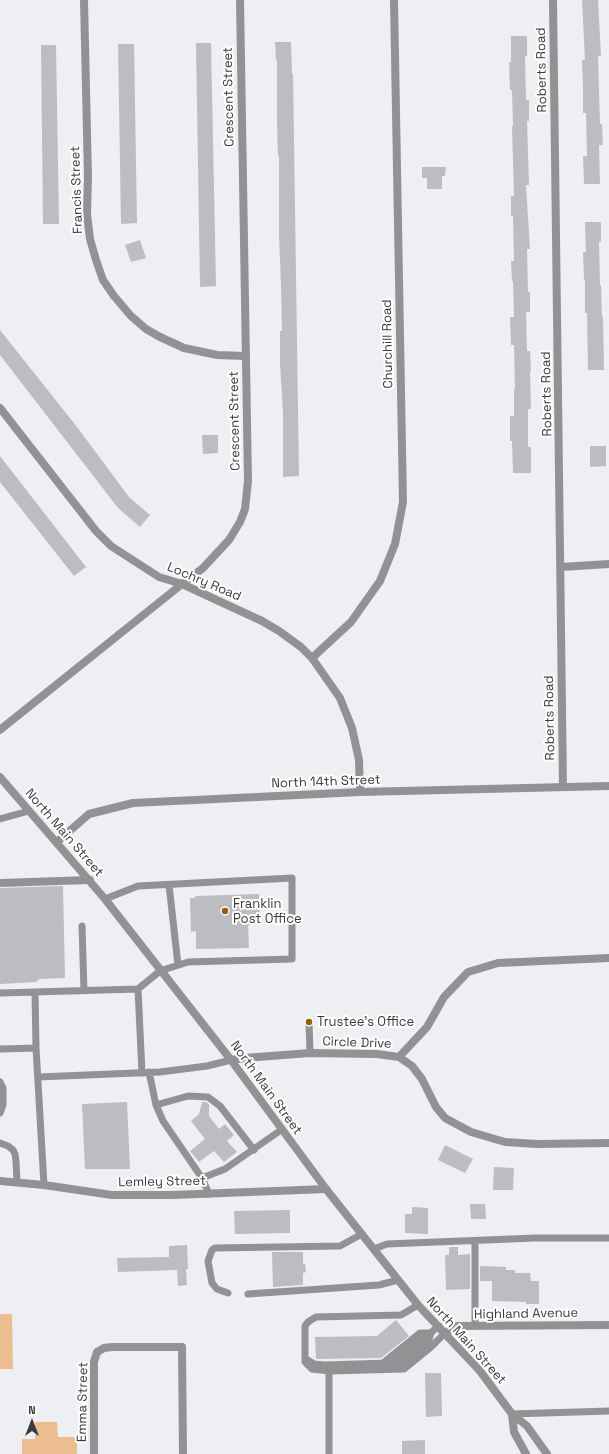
<!DOCTYPE html>
<html>
<head>
<meta charset="utf-8">
<style>
  body { margin:0 }
  #map { position:relative; width:609px; height:1454px; overflow:hidden; background:#edeff3; font-family:"Space Grotesk",sans-serif }
  canvas { display:block }
  .north { position:absolute; left:12px; top:1402px; width:40px; height:40px; -webkit-text-stroke:3px #fff; paint-order:stroke; rotate:0deg; font-size:11px; font-weight:700; line-height:16px; text-align:center; color:#393a3b }
  .north::after { content:''; display:block; margin:auto; width:14px; height:18px; background:#393a3b; clip-path:polygon(50% 0,100% 100%,50% 72%,0 100%) }
</style>
</head>
<body>
<div id="map">
<canvas width="609" height="1454"></canvas>
<div class="north">N</div>
</div>
<script>
const g = document.querySelector('canvas').getContext('2d');
g.lineJoin = 'round';
function fillPath(path, color) { g.fillStyle = color; g.fill(path, 'evenodd'); }
const toPath = rows => new Path2D(rows.map(r => 'M' + r).join(''));
function stroke(path, color, width, dash) { g.strokeStyle = color; g.lineWidth = width; g.lineCap = dash ? 'butt' : 'round'; g.setLineDash(dash || []); g.stroke(path); }
function label(font, color, halo, rows, align = 'center') {
  g.font = font + ' "Space Grotesk",sans-serif'; g.lineWidth = 4; g.setLineDash([]); g.textBaseline = 'middle'; g.strokeStyle = halo; g.fillStyle = color; for (const [text, x, y, turn = 0] of rows) {
    g.save(); g.translate(x, y); g.rotate((+turn || 0) * Math.PI / 180); g.textAlign = isNaN(turn) ? turn : align; if (halo) g.strokeText(text, 0, 0); g.fillText(text, 0, 0); g.restore();
  }
}
fillPath(toPath([
  [0,1314,12,1314,13,1369,0,1369],
  [35,1422,57,1422,58,1437,77,1437,77,1454,22,1454,22,1439,35,1439]
]), '#ebbd8f');
fillPath(toPath([
  [582,0,598,0,601,56,598,56,599,92,600,124,602,124,603,145,599,145,600,184,584,184,583,156,587,156,586,113,583,113,583,87,582,60,585,60],
  [511,36,527,36,527,56,525,56,526,100,529,100,529,121,527,121,529,185,526,185,530,249,527,249,528,292,530,292,530,312,526,312,527,351,530,351,531,371,530,371,531,409,528,409,528,447,531,447,531,473,513,473,512,441,510,441,510,416,514,416,514,389,515,389,514,345,511,345,510,317,514,317,513,281,512,281,511,261,514,261,513,216,511,216,511,196,514,196,512,126,513,126,512,90,510,90,509,62,511,62],
  [275,42,291,42,292,74,293,74,299,476,283,477,283,413,280,363,280,331,282,331,281,285,279,235,279,156,278,156,277,124,277,60,276,60],
  [196,43,211,43,216,286,200,287],
  [118,44,134,44,137,223,121,224],
  [41,45,56,45,59,224,43,224],
  [422,167,446,167,445,176,442,176,442,189,427,189,427,178,422,178],
  [585,222,601,222,601,242,599,242,600,285,601,285,602,317,603,317,604,370,588,370,587,313,585,313,585,280,584,280,583,252,586,252],
  [140,240,146,258,131,262,125,245],
  [0,330,77,427,129,497,150,515,140,527,118,508,0,355],
  [202,435,218,435,218,453,203,454],
  [590,446,606,446,606,466,590,467],
  [0,456,86,567,74,576,0,482],
  [63,886,65,978,39,979,36,982,0,984,0,888],
  [259,894,260,924,248,925,249,948,196,949,196,931,191,932,190,898,195,898,195,896],
  [127,1102,130,1169,85,1169,82,1104],
  [202,1102,206,1102,209,1104,209,1116,219,1129,225,1124,234,1135,227,1141,237,1152,224,1162,214,1151,199,1162,190,1151,205,1139,191,1121,199,1114],
  [445,1145,473,1159,465,1173,438,1160],
  [494,1167,514,1168,513,1190,493,1190],
  [470,1204,485,1204,486,1219,471,1219],
  [412,1207,428,1208,428,1234,405,1233,405,1214,412,1214],
  [290,1210,290,1233,235,1234,234,1211],
  [187,1245,188,1269,186,1269,187,1285,178,1286,177,1270,118,1272,117,1258,169,1257,169,1246],
  [449,1247,458,1247,458,1255,470,1254,470,1289,446,1290,445,1255,449,1255],
  [272,1252,303,1252,303,1264,305,1264,306,1272,303,1273,303,1285,273,1287],
  [480,1266,506,1267,506,1270,515,1270,515,1273,530,1273,531,1281,539,1281,539,1304,526,1304,526,1302,492,1301,492,1281,480,1281],
  [396,1320,409,1336,381,1358,316,1359,315,1337,377,1336],
  [425,1373,441,1373,442,1416,426,1417],
  [425,1440,425,1454,402,1454,402,1441]
]), '#bbbdc1');
stroke(toPath([
  [0,819,29,811],
  [169,885,178,965],
  [82,926,84,991],
  [138,989,142,1073],
  [35,992,36,1048],
  [0,993,138,989,160,971,188,962,292,959,292,878,138,886,105,899],
  [309,1022,310,1053],
  [0,1049,36,1048,44,1185],
  [149,1072,156,1105,163,1121,202,1178,209,1194],
  [38,1077,160,1072,207,1066,231,1060],
  [0,1082,3,1088,3,1105,0,1113],
  [156,1105,188,1096,208,1097,220,1106,254,1150],
  [0,1143,8,1146,13,1150,15,1154,16,1161,17,1182],
  [202,1178,225,1169,281,1130],
  [475,1241,475,1326],
  [374,1249,387,1244,535,1238,609,1238],
  [228,1293,217,1289,212,1283,208,1261,212,1250,215,1248,340,1246,362,1234],
  [248,1294,379,1285,398,1280],
  [306,1359,314,1364,324,1365,389,1363,399,1358,439,1326],
  [383,1363,420,1333,431,1333,428,1343,407,1359,392,1368],
  [329,1371,404,1369,431,1347,445,1333],
  [512,1414,609,1411],
  [329,1454,329,1371,312,1369,305,1362,305,1326,308,1322,316,1317,401,1315,418,1305]
]), '#919294', 7);
stroke(toPath([
  [84,0,88,177,87,214,90,239,96,260,103,280,114,296,131,316,146,329,160,337,184,348,217,355,245,356],
  [553,0,563,787],
  [0,408,96,531,111,546,159,577,182,584,262,621,279,631,301,647,312,658,340,698,352,728,359,760,360,792],
  [561,567,609,564],
  [312,658,351,622,380,581,395,544,403,502,394,0],
  [0,730,182,584,203,568,229,540,240,522,245,509,248,481,240,0],
  [57,842,89,814,133,803,360,792,609,786],
  [0,883,90,880],
  [399,1057,427,1027,444,997,468,972,498,963,609,958],
  [231,1060,245,1058,310,1053,377,1054,399,1057,412,1066,422,1079,436,1107,445,1118,471,1132,505,1142,537,1144,609,1143],
  [0,1181,44,1185,112,1195,173,1195,326,1189],
  [445,1333,457,1326,609,1325],
  [94,1454,94,1362,97,1352,104,1348,112,1347,182,1347,183,1454]
]), '#919294', 8);
stroke(toPath([
  [0,777,105,899,231,1060,326,1189,418,1305,480,1371,512,1414,527,1426,547,1454],
  [512,1414,514,1432,526,1454]
]), '#919294', 8);
for (const [x, y, r, color] of [
  [225,911,4,"#945c15"],
  [309,1022,4,"#945c15"]
]) { const dot = new Path2D(); dot.arc(x, y, r, 0, 2 * Math.PI); g.fillStyle = color; g.fill(dot); stroke(dot, '#fff', 1.5); }
label('13px', '#393a3b', '#fff', [
  ["Roberts Road",542,70,-91],
  ["Crescent Street",229,97,-91],
  ["Francis Street",77,190,-92],
  ["Churchill Road",388,344,-91],
  ["Roberts Road",547,394,-91],
  ["Crescent Street",235,421,-91],
  ["Lochry Road",204,582,23],
  ["Roberts Road",550,718,-91],
  ["North 14th Street",326,782,-2],
  ["North Main Street",64,833,49],
  ["Circle Drive",357,1043,2],
  ["North Main Street",266,1088,54],
  ["Lemley Street",162,1182,-1],
  ["Highland Avenue",526,1314,-1],
  ["North Main Street",466,1341,48],
  ["Emma Street",83,1402,-89]
]);
label('13px', '#393a3b', '#fff', [
  ["Franklin",233,904],
  ["Post Office",233,919],
  ["Trustee's Office",317,1022]
], 'left');
</script>
</body>
</html>
